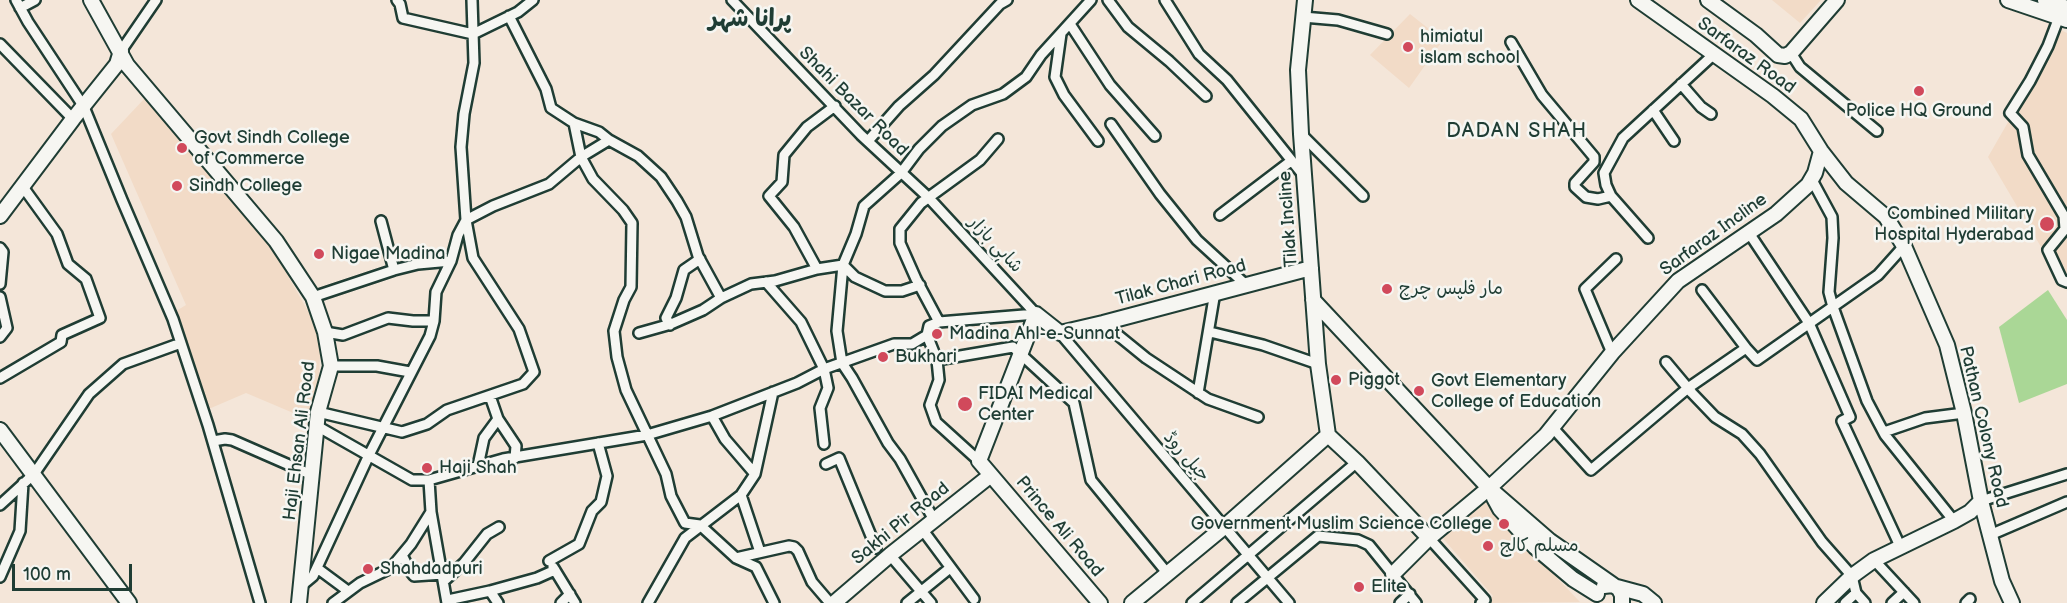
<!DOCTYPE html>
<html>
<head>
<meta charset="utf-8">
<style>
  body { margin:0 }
  #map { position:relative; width:2067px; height:603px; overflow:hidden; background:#f4e6d9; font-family:"Balsamiq Sans",sans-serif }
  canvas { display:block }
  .scale { position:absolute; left:12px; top:564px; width:120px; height:27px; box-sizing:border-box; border:3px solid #1f3d34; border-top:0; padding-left:8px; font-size:18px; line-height:21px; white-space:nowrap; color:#1f3d34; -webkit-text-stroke:4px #f6f6f2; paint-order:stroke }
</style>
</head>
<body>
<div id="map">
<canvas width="2067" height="603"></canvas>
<div class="scale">100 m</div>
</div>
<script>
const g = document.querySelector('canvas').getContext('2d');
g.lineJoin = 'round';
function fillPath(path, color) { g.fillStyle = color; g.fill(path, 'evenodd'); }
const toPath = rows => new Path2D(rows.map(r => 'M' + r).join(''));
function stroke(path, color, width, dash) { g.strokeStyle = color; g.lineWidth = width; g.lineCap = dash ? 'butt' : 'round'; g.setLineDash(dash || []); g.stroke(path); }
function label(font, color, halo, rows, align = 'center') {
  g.font = font + ' "Balsamiq Sans","Playpen Sans Arabic",sans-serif'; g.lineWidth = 5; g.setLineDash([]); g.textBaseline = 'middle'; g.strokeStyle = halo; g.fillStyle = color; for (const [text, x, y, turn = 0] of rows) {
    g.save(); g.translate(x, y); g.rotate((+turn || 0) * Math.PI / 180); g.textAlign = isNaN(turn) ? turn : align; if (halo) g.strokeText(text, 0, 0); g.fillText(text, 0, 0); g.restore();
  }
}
fillPath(toPath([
  [1772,0,1821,0,1800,23],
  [1410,14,1443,40,1409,88,1370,55],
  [2061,30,2067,33,2067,291,1988,157],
  [145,98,271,246,321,334,317,423,246,393,204,411,171,314,186,305,111,134],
  [1483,498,1537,557,1580,602,1486,603,1493,596,1440,535]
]), '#f2dbc7');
fillPath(toPath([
  [2048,290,2067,320,2067,384,2019,403,1999,327]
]), '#aad796');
const street = toPath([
  [16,0,28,22,84,107,122,200,173,319,208,425,260,603],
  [397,0,400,4,403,18,473,34,518,12,533,0],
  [732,0,861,135,929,198,1036,314],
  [1108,0,1128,27,1169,61,1206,96],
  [1165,0,1199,54,1227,80,1304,176],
  [20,8,35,0],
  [509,16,546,89,551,108,574,123,581,157,593,179,623,210,632,223,631,287,624,300,614,331,617,357,626,390,666,474,671,496,685,523,700,525,736,558,756,567,774,603],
  [1303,17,1338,20,1387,34],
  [2059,17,2048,46,2030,81,2010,113,2023,127,2028,155,2064,216],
  [1070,24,1110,85,1155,136],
  [1061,34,1055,77,1064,95,1098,141],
  [1511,42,1542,95,1594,157,1594,162,1575,183,1575,187,1586,197,1598,199,1611,196],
  [0,44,73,119],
  [121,51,156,0],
  [1791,53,1800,67,1877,131],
  [1681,84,1701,107,1711,114],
  [1653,110,1674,141],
  [574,123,599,132,609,140,638,156,661,177,677,201,686,217,698,256,721,298],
  [1111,124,1160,194,1197,240,1245,284],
  [1301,134,1363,196],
  [868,141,899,106,934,75,1000,4,1007,0],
  [1812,180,1832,217,1833,238,1829,292,1833,307,1867,401,1885,435,1954,521],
  [1220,215,1291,161],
  [2067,217,2064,216,2065,229,2048,250,2062,280,2067,282],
  [381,221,394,270],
  [1749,233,1809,323,1850,417,1842,421,1900,546],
  [1648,238,1611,196,1606,185,1604,173,1623,138,1713,55],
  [0,248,3,252,0,284],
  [843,265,855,277,885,291,902,291,920,285],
  [817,269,794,227,769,196,782,182,784,155,807,127,835,106],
  [766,282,801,322,824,369,828,388,820,408,824,444],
  [0,297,7,328,0,337],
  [313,297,394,270,418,264,451,261],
  [939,322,916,279,900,243,900,229,921,203,980,160,998,139],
  [1103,323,1146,358,1208,399,1258,417],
  [670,325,666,318,676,298,684,270,700,259],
  [325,332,343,335,388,318,413,321,434,321],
  [1210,332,1263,345,1318,364],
  [639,333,671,324,703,310,721,298,751,284,775,281,817,269,843,265],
  [1060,333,1289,603],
  [927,335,937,360],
  [1746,348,1757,360,1878,275,1904,246],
  [1612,353,1585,289,1616,259],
  [1666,362,1692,393,1715,417,1742,434,1760,454,1822,542,1852,576,1856,593,1865,603],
  [331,366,377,366,410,372],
  [0,378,61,342,62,335,100,318,86,279,68,264,57,234,23,187],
  [1198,393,1215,292],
  [490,396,498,419,516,446,515,458],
  [318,412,402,432,427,424,447,410,523,384,534,372,519,329,473,258,466,220,461,147,464,114,474,63,472,0],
  [712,416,725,439,755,474],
  [317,426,412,480,429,480,431,512,447,603],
  [1553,428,1591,470,1688,388,1746,348,1702,290],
  [1884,432,1925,418,1964,413],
  [213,441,225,439,232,440,312,475],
  [979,461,936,422,930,405,939,380,937,360,1013,347,1074,403,1091,480,1168,574],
  [826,464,839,458,876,548],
  [478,466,484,438,498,419],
  [429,480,503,459,647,435,712,416,797,383,824,369,894,344,912,344,927,335,929,326,939,322,1036,314],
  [741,495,760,552],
  [1981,501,2067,474],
  [0,505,34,474,89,394,123,364,181,343],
  [934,520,900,459,888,443,852,378,842,363,837,331,843,265,856,234,864,206,901,173,919,149,942,126,972,105,1003,94,1026,77,1041,55,1091,0],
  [922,529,974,599],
  [1990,535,2067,502],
  [1429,538,1485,600,1481,603],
  [402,555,410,571,414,576,443,574],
  [890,555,931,603],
  [736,558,789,546,794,547,798,551,812,582,830,603],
  [1874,560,1914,603],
  [549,561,579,544,592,511,601,502,607,476,598,443],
  [553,567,575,603],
  [317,568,348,591],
  [0,577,20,531,23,483],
  [444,581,464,563,487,534,499,527],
  [301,586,313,576,369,455,430,336,434,321,436,292,451,261,458,235,466,220,493,206,549,184,581,157,609,140],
  [490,591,498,603],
  [448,600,490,591,537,578,555,570],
  [333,603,360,583,391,568,411,544,431,512],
  [561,603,570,594],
  [648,603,685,538,741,495,755,474,773,392],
  [907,603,950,568],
  [1192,603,1357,462],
  [1237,603,1318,536,1358,540,1369,545,1416,603],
  [1400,603,1410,594],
  [1845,603,1856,593],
  [1892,603,1904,592],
  [1966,603,1970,599]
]);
const secondary = toPath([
  [91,0,127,65,276,241,313,297,325,332,331,366,318,412,299,603],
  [1305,0,1298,70,1301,134,1318,364,1328,435],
  [1638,0,1773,96,1801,119,1821,151,1846,183,1886,217,1904,246,1947,345,1964,413,1981,501,2002,581,2012,603],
  [1708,0,1756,35,1778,55,1785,56,1791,53,1837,0],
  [2008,0,2067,20],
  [2045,0,2067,8],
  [0,216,73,119,117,64,121,51],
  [1313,300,1489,488,1550,541,1613,585],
  [0,430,129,603],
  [1328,435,1357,462,1429,538],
  [1494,498,1500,509,1535,547,1573,579,1597,594],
  [1393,574,1429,538,1489,488,1546,435,1612,353,1678,281,1776,214,1808,185,1815,173,1821,151],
  [1604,586,1613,585,1619,589,1622,595,1622,603],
  [1617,587,1643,594,1654,603],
  [834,603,890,555,991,475],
  [1100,603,979,461,1036,314,1060,333,1103,323,1311,268],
  [1132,603,1224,527,1328,435],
  [1824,603,1852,576,1874,560,1954,521,1970,512,1981,501]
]);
stroke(street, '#1f3d34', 14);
stroke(secondary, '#1f3d34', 18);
stroke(street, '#f6f6f2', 9);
stroke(secondary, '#f6f6f2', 14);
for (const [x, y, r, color] of [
  [1408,47,6,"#d1495b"],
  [1919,91,6,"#d1495b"],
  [182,148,6,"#d1495b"],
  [177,186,6,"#d1495b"],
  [2047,224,8,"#d1495b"],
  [319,254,6,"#d1495b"],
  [1387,289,6,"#d1495b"],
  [937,334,6,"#d1495b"],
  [883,357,6,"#d1495b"],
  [1336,380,6,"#d1495b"],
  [1419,391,6,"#d1495b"],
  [965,404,8,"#d1495b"],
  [427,468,6,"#d1495b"],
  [1504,524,6,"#d1495b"],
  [1488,546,6,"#d1495b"],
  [368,569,6,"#d1495b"],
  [1359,587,6,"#d1495b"]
]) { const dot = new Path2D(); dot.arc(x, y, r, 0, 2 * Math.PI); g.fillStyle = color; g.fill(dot); stroke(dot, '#f6f6f2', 2); }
label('18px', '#1f3d34', '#f6f6f2', [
  ["himiatul",1420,37],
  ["islam school",1420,58],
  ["Police HQ Ground",1919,111,"center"],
  ["Govt Sindh College",194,138],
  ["of Commerce",194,159],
  ["Sindh College",189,186],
  ["Combined Military",2034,214,"right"],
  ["Hospital Hyderabad",2034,235,"right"],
  ["Nigae Madina",331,254],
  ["مار فلپس چرچ",1399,289],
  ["Madina Ahl-e-Sunnat",949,334],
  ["Bukhari",895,357],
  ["Piggot",1348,380],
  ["Govt Elementary",1431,381],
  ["College of Education",1431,402],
  ["FIDAI Medical",978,394],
  ["Center",978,415],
  ["Haji Shah",439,468],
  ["Government Muslim Science College",1492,524,"right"],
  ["مسلم کالج",1500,546],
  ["Shahdadpuri",380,569],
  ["Elite",1371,587]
], 'left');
label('18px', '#1f3d34', '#f6f6f2', [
  ["Sarfaraz Road",1746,56,36],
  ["Shahi Bazar Road",853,102,45],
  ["Tilak Incline",1289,219,-94],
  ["Sarfaraz Incline",1714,235,-36],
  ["شاہی بازار",995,245,47],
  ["Tilak Chari Road",1181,283,-15],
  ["Pathan Colony Road",1983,427,77],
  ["Haji Ehsan Ali Road",300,441,-83],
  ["جیل روڈ",1186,457,49],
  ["Sakhi Pir Road",901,524,-39],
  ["Prince Ali Road",1059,527,50]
]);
g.letterSpacing = '1.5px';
label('20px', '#1f3d34', '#f6f6f2', [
  ["DADAN SHAH",1517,132]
]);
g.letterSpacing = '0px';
label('bold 24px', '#1f3d34', '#f6f6f2', [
  ["پرانا شہر",750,20]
]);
</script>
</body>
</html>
